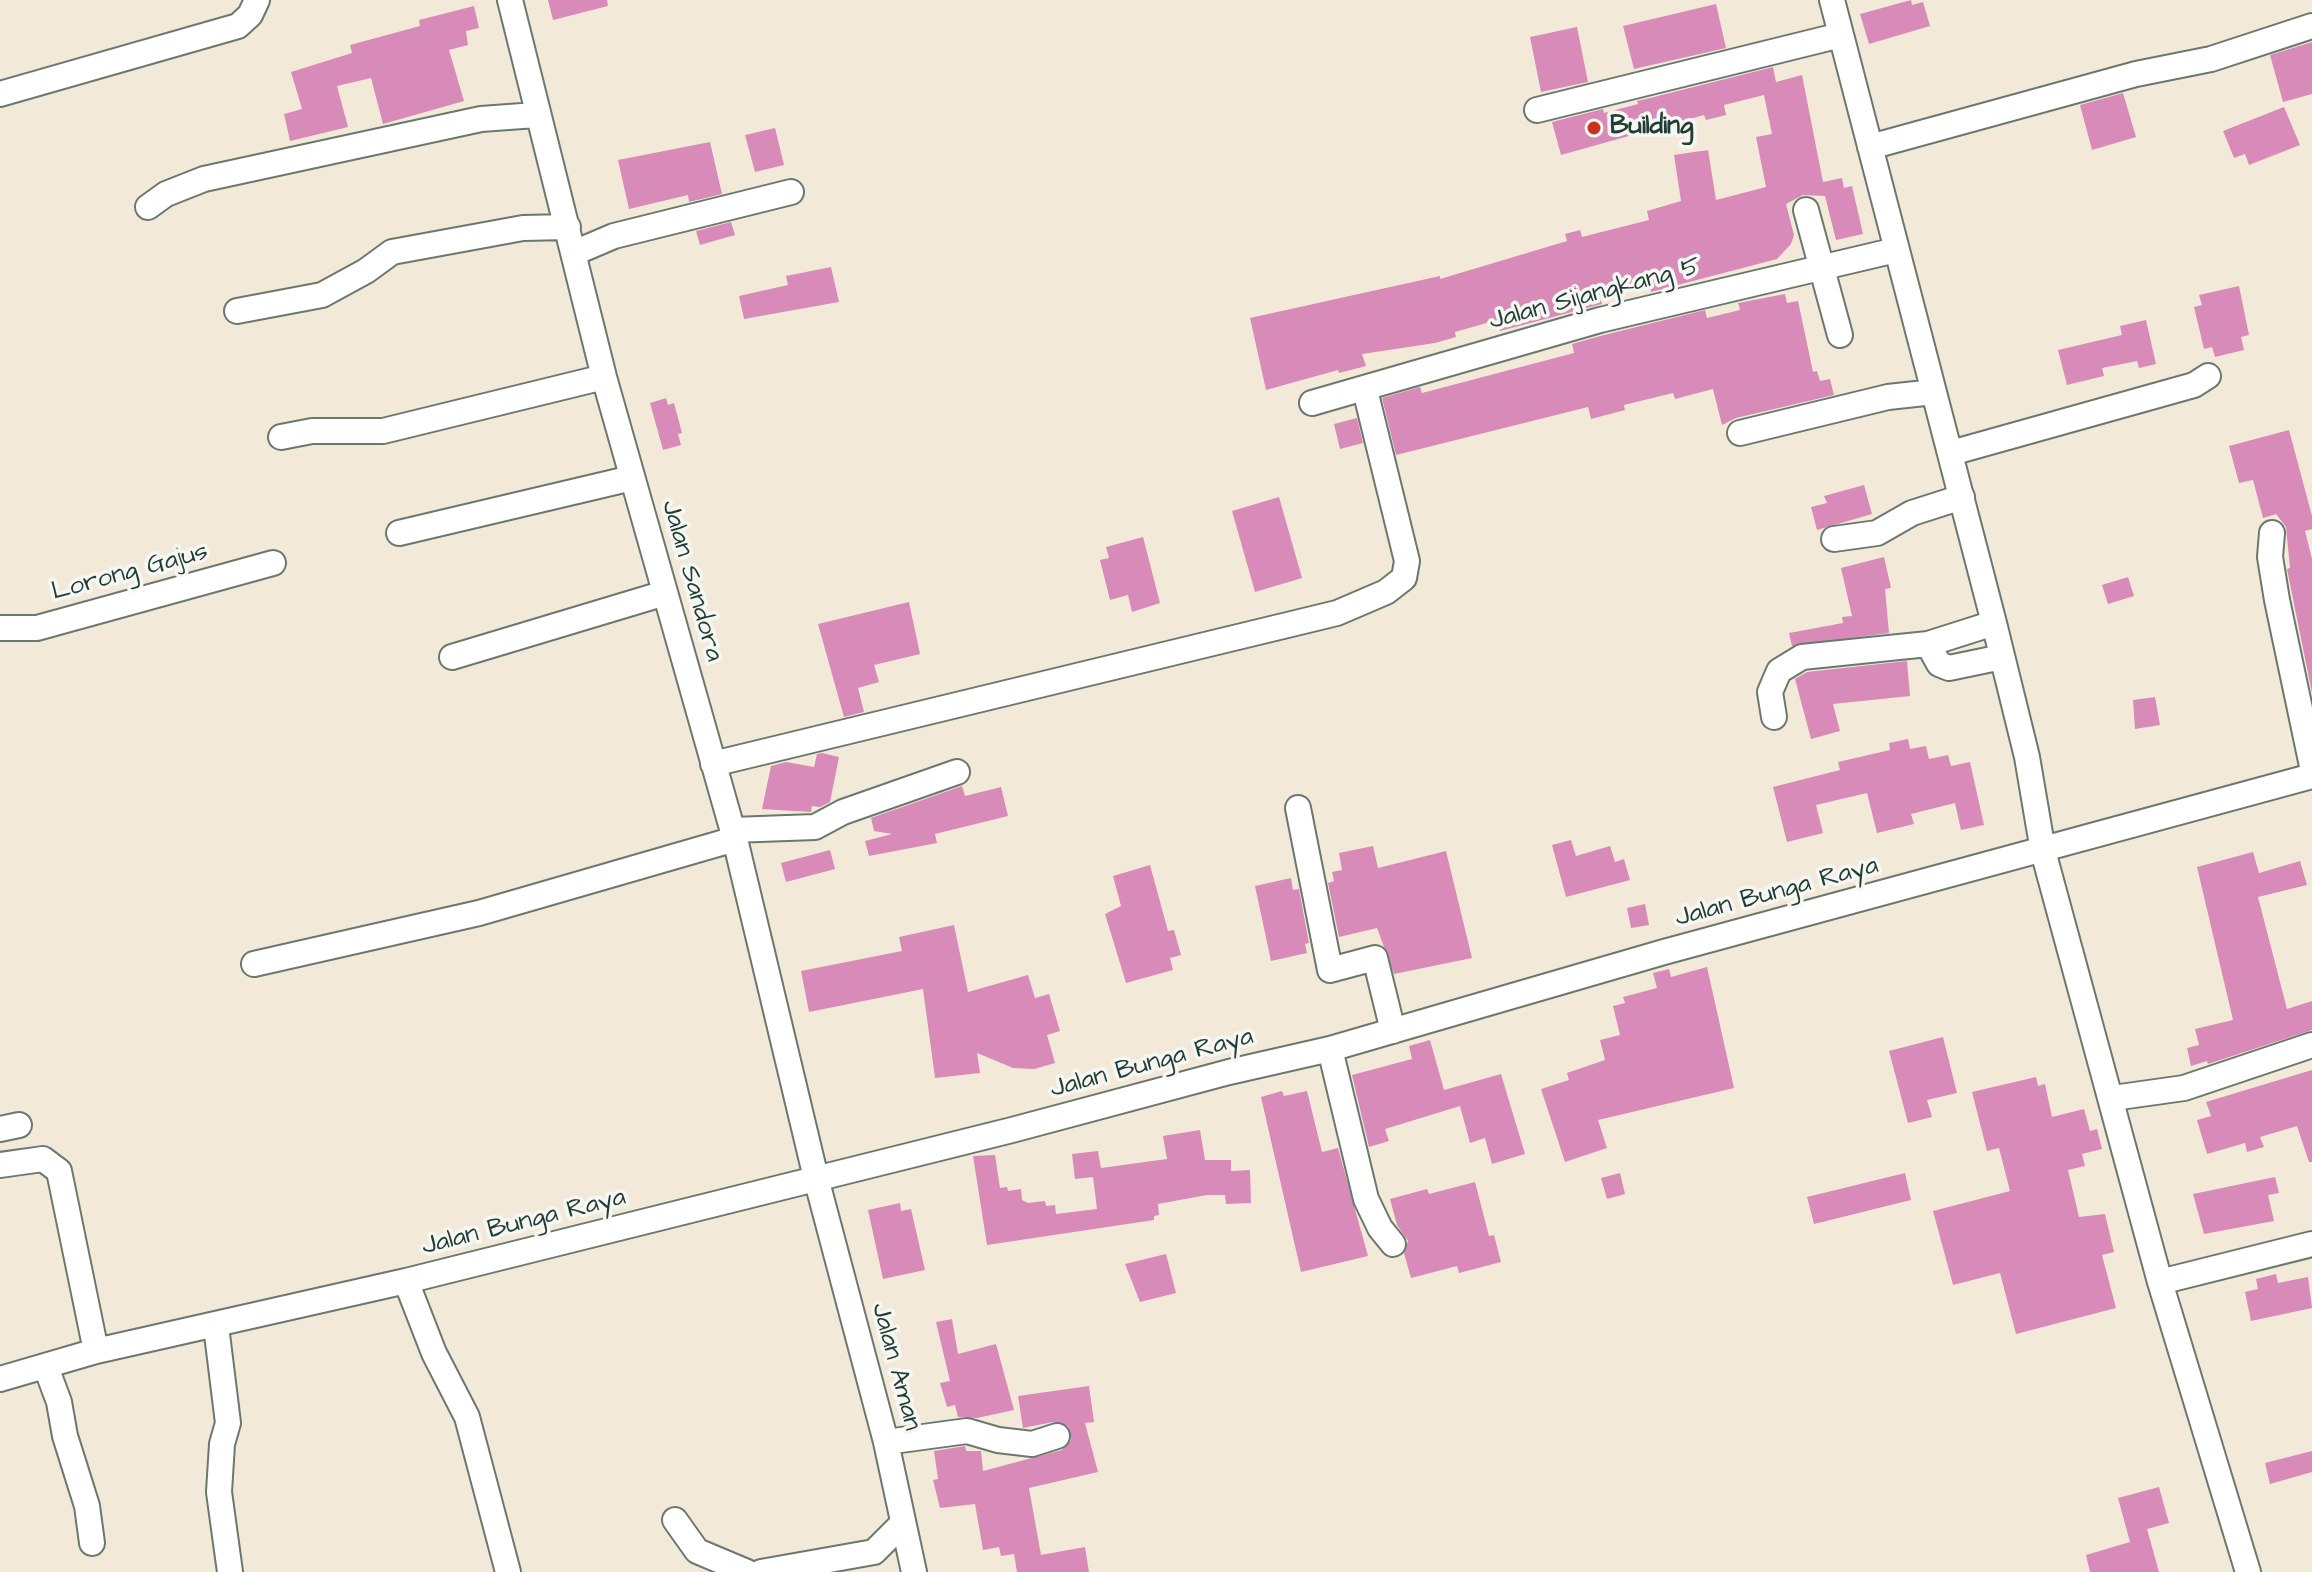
<!DOCTYPE html>
<html>
<head>
<meta charset="utf-8">
<style>
  body { margin:0 }
  canvas { display:block; background:#f3e9d8 }
</style>
</head>
<body>
<canvas width="2312" height="1572"></canvas>
<script>
const g = document.querySelector('canvas').getContext('2d');
g.lineJoin = 'round';
function fillPath(path, color) { g.fillStyle = color; g.fill(path, 'evenodd'); }
const toPath = rows => new Path2D(rows.map(r => 'M' + r).join(''));
function stroke(path, color, width, dash) { g.strokeStyle = color; g.lineWidth = width; g.lineCap = dash ? 'butt' : 'round'; g.setLineDash(dash || []); g.stroke(path); }
function label(font, color, halo, rows, align = 'center') {
  g.font = font + ' "Architects Daughter",sans-serif'; g.lineWidth = 7; g.setLineDash([]); g.textBaseline = 'middle'; g.strokeStyle = halo; g.fillStyle = color; for (const [text, x, y, turn = 0] of rows) {
    g.save(); g.translate(x, y); g.rotate((+turn || 0) * Math.PI / 180); g.textAlign = isNaN(turn) ? turn : align; if (halo) g.strokeText(text, 0, 0); g.fillText(text, 0, 0); g.restore();
  }
}
fillPath(toPath([
  [548,0,607,0,608,6,553,20],
  [1911,0,1912,5,1923,2,1930,26,1869,44,1860,14],
  [1716,4,1726,48,1634,69,1623,26],
  [474,6,479,28,466,31,468,45,449,50,464,101,383,124,371,78,337,86,348,127,290,141,284,114,302,109,291,72,352,53,350,45,420,26,419,20],
  [1577,27,1588,82,1541,92,1530,37],
  [2312,42,2312,94,2283,102,2270,55],
  [1773,67,1776,82,1802,75,1823,182,1842,178,1844,188,1852,186,1863,234,1836,240,1825,196,1803,195,1786,204,1794,235,1791,244,1777,259,1651,292,1649,282,1599,295,1602,304,1500,331,1497,320,1455,332,1456,337,1435,343,1362,354,1366,366,1339,373,1338,370,1266,390,1250,318,1440,276,1440,279,1567,241,1565,234,1580,230,1582,237,1649,220,1647,211,1681,201,1674,155,1708,150,1716,200,1766,187,1756,137,1772,134,1764,95,1724,105,1726,115,1706,120,1704,115,1561,155,1552,122,1603,109,1604,113,1638,104,1637,101,1650,98],
  [2123,93,2136,137,2092,150,2080,105],
  [2284,107,2300,145,2249,165,2245,154,2234,158,2223,131],
  [775,128,784,165,755,172,745,135],
  [710,142,722,194,689,202,688,195,629,209,618,160],
  [731,222,735,235,700,245,696,231],
  [831,267,839,302,744,319,739,296,788,285,786,276],
  [2239,286,2249,335,2241,337,2244,350,2215,357,2212,347,2204,349,2194,307,2202,305,2199,295],
  [1785,294,1787,303,1798,301,1813,372,1817,371,1820,381,1830,379,1834,395,1736,418,1722,425,1713,389,1675,399,1673,393,1624,405,1625,410,1591,419,1588,407,1396,455,1382,398,1420,387,1422,393,1574,353,1572,344,1604,335,1705,310,1707,318,1740,310,1738,303],
  [2146,320,2156,364,2139,368,2137,361,2102,368,2104,376,2067,385,2058,350,2122,335,2120,326],
  [666,398,668,405,674,403,682,433,678,434,681,445,663,450,650,403],
  [1357,418,1363,443,1340,449,1334,424],
  [2289,430,2312,516,2312,529,2305,531,2312,559,2312,693,2287,569,2290,568,2286,527,2276,514,2263,518,2253,480,2239,483,2229,446],
  [1864,485,1872,514,1817,530,1811,507,1827,503,1824,496],
  [1279,497,1302,578,1255,592,1232,511],
  [1143,537,1160,603,1132,612,1128,595,1110,600,1100,560,1109,558,1106,547],
  [1884,557,1891,588,1885,589,1889,633,1792,646,1789,633,1843,623,1842,617,1852,616,1841,568],
  [2128,577,2134,596,2108,604,2102,585],
  [909,602,920,654,874,665,879,682,858,688,864,712,844,717,818,624],
  [1907,661,1910,696,1833,704,1840,731,1811,739,1795,679,1807,672],
  [2155,697,2160,725,2135,729,2133,700],
  [1908,739,1910,749,1926,746,1929,759,1948,755,1951,766,1970,762,1984,825,1961,830,1955,803,1911,814,1914,824,1877,833,1867,793,1816,805,1823,833,1787,842,1773,787,1840,770,1838,762,1890,750,1889,743],
  [822,753,839,757,830,802,820,807,812,806,811,812,762,809,771,766,786,762,814,767,817,754],
  [962,786,965,796,1001,787,1008,816,935,834,937,843,869,856,865,841,892,834,874,831,871,818],
  [1571,840,1576,856,1610,846,1615,862,1624,859,1630,880,1566,897,1552,845],
  [1373,846,1378,868,1446,851,1472,958,1394,974,1377,928,1339,937,1328,883,1334,881,1332,872,1342,870,1339,853],
  [830,850,835,869,786,882,781,863],
  [2253,852,2259,873,2300,861,2307,885,2258,897,2287,1009,2312,1001,2312,1030,2208,1064,2207,1061,2191,1066,2187,1048,2199,1045,2195,1029,2233,1020,2197,867],
  [1150,865,1168,931,1174,930,1181,955,1170,958,1173,970,1126,983,1105,914,1121,906,1113,876],
  [1291,878,1293,890,1299,889,1309,943,1305,944,1307,953,1271,961,1255,886],
  [1645,904,1649,925,1631,928,1627,908],
  [954,925,968,992,1028,975,1035,998,1049,994,1060,1031,1047,1035,1055,1063,1034,1069,1013,1068,977,1053,980,1073,935,1078,923,989,809,1012,801,971,902,951,899,937],
  [1707,967,1734,1088,1598,1120,1607,1148,1565,1162,1541,1089,1569,1080,1567,1073,1605,1060,1600,1040,1620,1035,1613,1006,1625,1003,1623,997,1657,988,1653,973,1669,969,1671,977],
  [1943,1037,1957,1093,1927,1100,1932,1117,1908,1123,1889,1051],
  [1430,1040,1444,1090,1501,1074,1525,1154,1492,1164,1485,1138,1470,1143,1460,1106,1385,1129,1389,1141,1369,1147,1352,1075,1412,1059,1409,1046],
  [2312,1070,2312,1162,2309,1162,2297,1126,2260,1137,2264,1147,2247,1152,2245,1143,2207,1154,2197,1120,2211,1116,2206,1102],
  [2036,1077,2038,1086,2045,1084,2052,1117,2084,1109,2090,1131,2097,1129,2102,1149,2082,1154,2085,1166,2068,1170,2079,1217,2105,1214,2114,1252,2102,1255,2116,1308,2016,1334,2000,1273,1953,1285,1933,1211,2010,1191,1999,1148,1987,1151,1972,1092],
  [1282,1091,1284,1096,1307,1091,1322,1152,1338,1148,1368,1256,1301,1272,1261,1097],
  [1200,1130,1205,1160,1231,1160,1231,1171,1250,1170,1251,1203,1226,1204,1225,1195,1207,1195,1158,1204,1159,1215,1154,1216,1154,1220,987,1245,973,1156,995,1155,1000,1188,1007,1187,1008,1191,1021,1189,1022,1200,1028,1203,1045,1201,1046,1206,1055,1205,1056,1214,1097,1209,1093,1177,1075,1179,1072,1154,1098,1151,1101,1168,1167,1159,1163,1136],
  [1620,1173,1625,1194,1607,1199,1601,1178],
  [1905,1173,1911,1200,1814,1224,1807,1197],
  [2275,1177,2279,1193,2268,1195,2274,1221,2204,1234,2193,1194],
  [1475,1182,1489,1236,1494,1235,1501,1262,1459,1273,1457,1266,1411,1278,1404,1253,1408,1241,1397,1225,1390,1199,1427,1189,1429,1194],
  [900,1203,901,1211,911,1209,925,1270,883,1279,868,1210],
  [1166,1254,1176,1293,1140,1302,1125,1264],
  [2276,1274,2278,1283,2308,1277,2312,1308,2251,1321,2245,1292,2258,1289,2256,1279],
  [952,1319,958,1354,996,1344,1014,1410,977,1418,958,1417,955,1405,947,1407,940,1383,950,1381,936,1322],
  [1089,1386,1094,1422,1085,1423,1098,1472,1029,1488,1041,1555,1085,1547,1089,1572,1017,1572,1014,1554,1001,1556,999,1547,983,1550,975,1504,940,1508,933,1480,938,1479,934,1451,965,1446,966,1451,981,1451,983,1471,1062,1450,1071,1440,1068,1426,1053,1422,1023,1428,1018,1396],
  [2312,1451,2312,1472,2270,1484,2265,1463],
  [2159,1487,2169,1523,2147,1529,2159,1572,2090,1572,2086,1555,2130,1542,2118,1498]
]), '#d88bb9');
const minor = toPath([
  [510,0,604,377,735,839,816,1178,886,1442,914,1572],
  [1832,0,1994,623,2027,757,2043,851,2160,1282,2248,1572],
  [0,94,238,26,250,15,257,0],
  [1537,110,1841,35],
  [1870,147,2136,74,2211,59,2312,26],
  [148,207,166,194,204,179,481,119,536,115],
  [1806,210,1840,335],
  [574,253,614,236,791,192],
  [237,311,322,295,366,271,392,252,523,228,568,227],
  [1312,403,1600,320,1896,250],
  [1740,433,1888,397,1934,392],
  [281,437,312,431,383,431,604,377],
  [1951,453,2194,385,2208,376],
  [399,533,632,478],
  [2272,533,2270,557,2277,600,2312,766],
  [1834,539,1877,533,1912,513,1962,497],
  [0,628,37,628,273,563],
  [1928,644,1939,664,1949,668,2002,657],
  [452,657,665,593],
  [1774,717,1770,692,1779,671,1802,657,1928,644,1994,623],
  [713,764,1337,613,1386,592,1404,578,1407,561,1365,390],
  [1298,808,1330,970,1375,958,1393,1031],
  [732,830,815,827,843,812,957,772],
  [254,964,479,913,735,839],
  [1330,1049,1366,1199,1380,1228,1393,1244],
  [2113,1098,2184,1088,2312,1045],
  [0,1129,19,1125],
  [0,1165,43,1159,59,1171,96,1351],
  [406,1281,434,1353,467,1417,508,1572],
  [2160,1282,2312,1244],
  [216,1326,228,1423,222,1444,219,1492,230,1572],
  [46,1367,59,1402,65,1436,87,1506,92,1543],
  [0,1379,96,1351,406,1281,1012,1130,1229,1072,1330,1049,1664,952,2312,776],
  [886,1442,967,1431,998,1440,1032,1444,1057,1436],
  [675,1520,697,1551,747,1572],
  [761,1572,874,1552,902,1524]
]);
stroke(minor, '#69796d', 28);
stroke(minor, '#fff', 24);
for (const [x, y, r, color] of [
  [1594,128,8,"#c8321e"]
]) { const dot = new Path2D(); dot.arc(x, y, r, 0, 2 * Math.PI); g.fillStyle = color; g.fill(dot); stroke(dot, '#f6f6f2', 3); }
label('bold 26px', '#1f3d34', '#f6f6f2', [
  ["Building",1610,128]
], 'left');
label('26px', '#1f3d34', '#f6f6f2', [
  ["Jalan Sijangkang 5",1595,295,-15],
  ["Lorong Gajus",130,573,-15],
  ["Jalan Sandora",691,581,74],
  ["Jalan Bunga Raya",1777,893,-15],
  ["Jalan Bunga Raya",1152,1064,-15],
  ["Jalan Bunga Raya",524,1223,-14],
  ["Jalan Aman",895,1367,75]
]);
</script>
</body>
</html>
